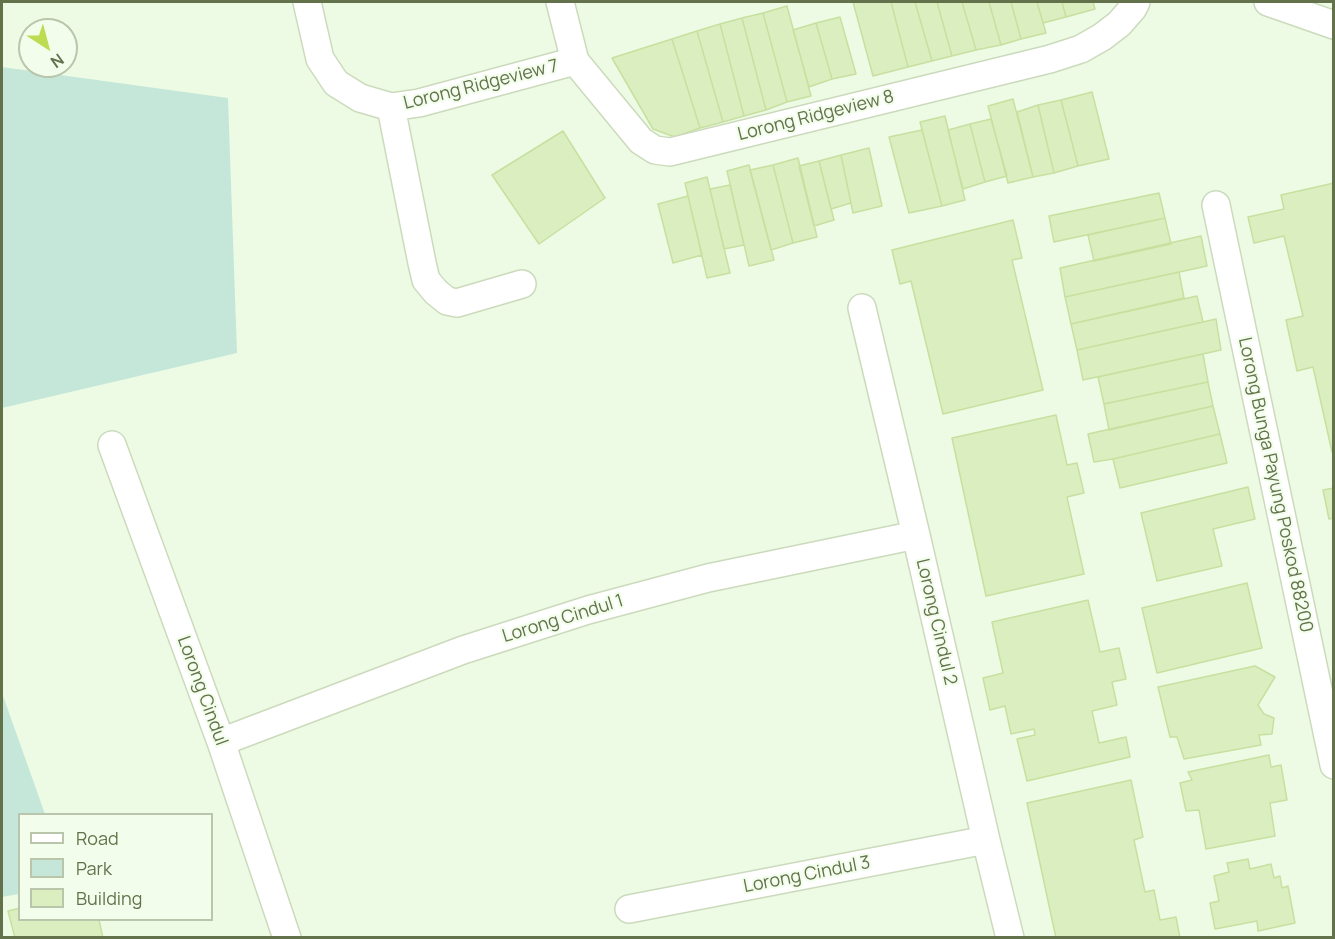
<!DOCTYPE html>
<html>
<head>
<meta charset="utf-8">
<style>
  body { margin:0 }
  #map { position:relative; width:1335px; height:939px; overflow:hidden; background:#edfbe5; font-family:Manrope,sans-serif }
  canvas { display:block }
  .frame { position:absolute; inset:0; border:3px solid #64724c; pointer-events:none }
  .legend { position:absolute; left:18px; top:813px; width:195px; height:108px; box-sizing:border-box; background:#f2feeb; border:2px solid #b9c6ab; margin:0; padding:8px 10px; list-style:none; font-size:18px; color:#64724c }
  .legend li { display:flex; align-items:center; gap:12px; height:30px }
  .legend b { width:30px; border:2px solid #b9c6ab }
  .north { position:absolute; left:18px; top:18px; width:60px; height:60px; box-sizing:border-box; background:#f2feeb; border:2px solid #b9c6ab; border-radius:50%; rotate:144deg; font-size:16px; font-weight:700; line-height:24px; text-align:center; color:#64724c }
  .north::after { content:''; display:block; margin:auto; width:21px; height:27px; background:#bcdc52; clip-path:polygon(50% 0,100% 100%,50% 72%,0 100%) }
</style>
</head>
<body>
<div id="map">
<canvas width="1335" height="939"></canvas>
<div class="frame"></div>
<ul class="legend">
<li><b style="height:8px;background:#fff"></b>Road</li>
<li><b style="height:16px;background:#c5e7d9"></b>Park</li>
<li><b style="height:16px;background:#dbeebf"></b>Building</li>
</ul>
<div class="north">N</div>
</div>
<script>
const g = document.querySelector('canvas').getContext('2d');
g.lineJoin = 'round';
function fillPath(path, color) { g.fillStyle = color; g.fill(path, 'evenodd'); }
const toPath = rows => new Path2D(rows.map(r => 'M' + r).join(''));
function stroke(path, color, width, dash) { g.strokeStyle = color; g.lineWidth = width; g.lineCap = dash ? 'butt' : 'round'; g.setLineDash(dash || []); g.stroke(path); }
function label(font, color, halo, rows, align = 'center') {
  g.font = font + ' Manrope,sans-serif'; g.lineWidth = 4.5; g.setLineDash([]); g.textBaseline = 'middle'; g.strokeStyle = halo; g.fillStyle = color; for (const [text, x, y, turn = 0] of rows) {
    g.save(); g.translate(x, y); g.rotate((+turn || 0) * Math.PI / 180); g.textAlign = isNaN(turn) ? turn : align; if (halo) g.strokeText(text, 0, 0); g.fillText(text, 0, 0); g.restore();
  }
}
fillPath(toPath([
  [2,67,228,98,237,353,2,408],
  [2,693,45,814,20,814,19,894,2,897]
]), '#c5e7d9');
const building = toPath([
  [853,2,891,2,908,67,873,76,853,2],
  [891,2,915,2,932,61,908,67,891,2],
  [915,2,937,2,952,56,932,61,915,2],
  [937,2,962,2,976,50,952,56,937,2],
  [962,2,989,2,1001,45,976,50,962,2],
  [989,2,1011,2,1021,39,1001,45,989,2],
  [1011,2,1037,2,1046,33,1021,39,1011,2],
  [1037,2,1062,2,1066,17,1043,23,1037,2],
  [1062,2,1093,2,1095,9,1066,17,1062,2],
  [787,6,811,96,787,102,763,13,787,6],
  [763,13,787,102,766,110,742,18,763,13],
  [840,17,856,74,832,79,816,23,840,17],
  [742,18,766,110,744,116,720,24,742,18],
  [816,23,832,79,809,87,793,30,816,23],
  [720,24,744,116,723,122,697,31,720,24],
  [697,31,723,122,700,128,672,39,697,31],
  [672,39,700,128,675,137,653,129,612,58,672,39],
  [1092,92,1109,159,1078,166,1061,100,1092,92],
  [1013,99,1033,177,1008,183,988,106,1013,99],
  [1061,100,1078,166,1054,173,1038,105,1061,100],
  [1038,105,1054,173,1033,177,1017,112,1038,105],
  [945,116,965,200,942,206,920,122,945,116],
  [991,119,1007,176,985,182,970,124,991,119],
  [970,124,985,182,963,189,948,130,970,124],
  [922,130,942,206,909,213,889,137,922,130],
  [563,131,605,198,539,244,492,175,563,131],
  [869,148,882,206,853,213,841,155,869,148],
  [841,155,851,203,831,209,819,161,841,155],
  [798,158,817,237,793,243,773,165,798,158],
  [819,161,834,220,814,226,799,166,819,161],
  [749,165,774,260,749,266,727,171,749,165],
  [773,165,793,243,771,250,750,170,773,165],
  [707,177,730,273,707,278,685,183,707,177],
  [1334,183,1334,451,1332,452,1313,367,1297,371,1286,320,1303,316,1284,236,1254,243,1248,217,1284,209,1281,195,1334,183],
  [730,185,744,245,724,249,710,189,730,185],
  [1159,193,1165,218,1054,242,1049,216,1159,193],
  [688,196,702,255,673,263,658,204,688,196],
  [1165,218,1171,244,1094,261,1088,235,1165,218],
  [1013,220,1022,258,1012,260,1043,390,943,414,911,281,900,284,892,250,1013,220],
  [1201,236,1207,266,1065,297,1060,268,1201,236],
  [1179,272,1184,298,1071,324,1065,297,1179,272],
  [1197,296,1203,322,1077,350,1071,324,1197,296],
  [1216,319,1221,350,1083,380,1077,350,1216,319],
  [1203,354,1208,382,1104,404,1098,377,1203,354],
  [1208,382,1213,406,1109,430,1104,404,1208,382],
  [1213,406,1220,434,1113,459,1094,462,1088,434,1213,406],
  [1056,415,1067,465,1077,463,1084,493,1067,497,1084,574,986,596,952,438,1056,415],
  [1220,434,1227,463,1120,488,1113,459,1220,434],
  [1248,487,1255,519,1213,529,1222,566,1157,581,1141,513,1248,487],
  [1334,488,1334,518,1329,519,1323,490,1334,488],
  [1247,583,1262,648,1157,673,1142,608,1247,583],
  [1088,600,1100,652,1119,648,1126,679,1112,682,1117,705,1092,711,1099,743,1126,737,1130,757,1027,781,1017,739,1035,735,1034,729,1011,734,1005,706,990,710,983,678,1003,673,992,622,1088,600],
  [1255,666,1275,677,1258,705,1264,714,1274,718,1272,734,1259,735,1261,745,1184,759,1177,737,1170,737,1158,687,1255,666],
  [1269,755,1271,767,1281,765,1287,800,1270,803,1275,836,1206,849,1199,810,1186,811,1180,783,1192,780,1188,772,1269,755],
  [1131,780,1143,837,1134,840,1145,892,1154,890,1160,920,1176,917,1180,938,1056,938,1027,803,1131,780],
  [1248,859,1250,869,1271,864,1274,878,1280,876,1282,888,1288,886,1295,923,1258,931,1257,921,1215,929,1210,903,1219,901,1214,876,1229,872,1227,863,1248,859],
  [20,908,20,920,99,920,103,938,15,938,8,911,20,908]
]);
fillPath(building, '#dbeebf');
stroke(building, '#c7e0a0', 1.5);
const street = toPath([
  [307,2,320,59,336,83,360,98,391,107,419,103,575,61],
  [560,2,575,61,641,141,655,150,670,152,1050,59,1081,49,1102,37,1119,24,1133,8,1136,2],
  [1268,2,1334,25],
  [391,107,422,263,426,280,436,292,447,301,457,303,522,284],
  [1216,205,1334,765],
  [862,308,916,535,986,840,1010,938],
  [112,445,221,742,287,938],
  [221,742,463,650,588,610,708,578,916,535],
  [629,909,986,840]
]);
stroke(street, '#ccdabc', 30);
stroke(street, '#fff', 27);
label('18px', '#64724c', '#f2feeb', [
  ["Lorong Ridgeview 7",481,85,-14],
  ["Lorong Ridgeview 8",816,116,-14],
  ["Lorong Bunga Payung Poskod 88200",1275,485,78],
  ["Lorong Cindul 1",563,619,-17],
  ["Lorong Cindul 2",936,622,77],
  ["Lorong Cindul",202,691,70],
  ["Lorong Cindul 3",807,875,-11]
]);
</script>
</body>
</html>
